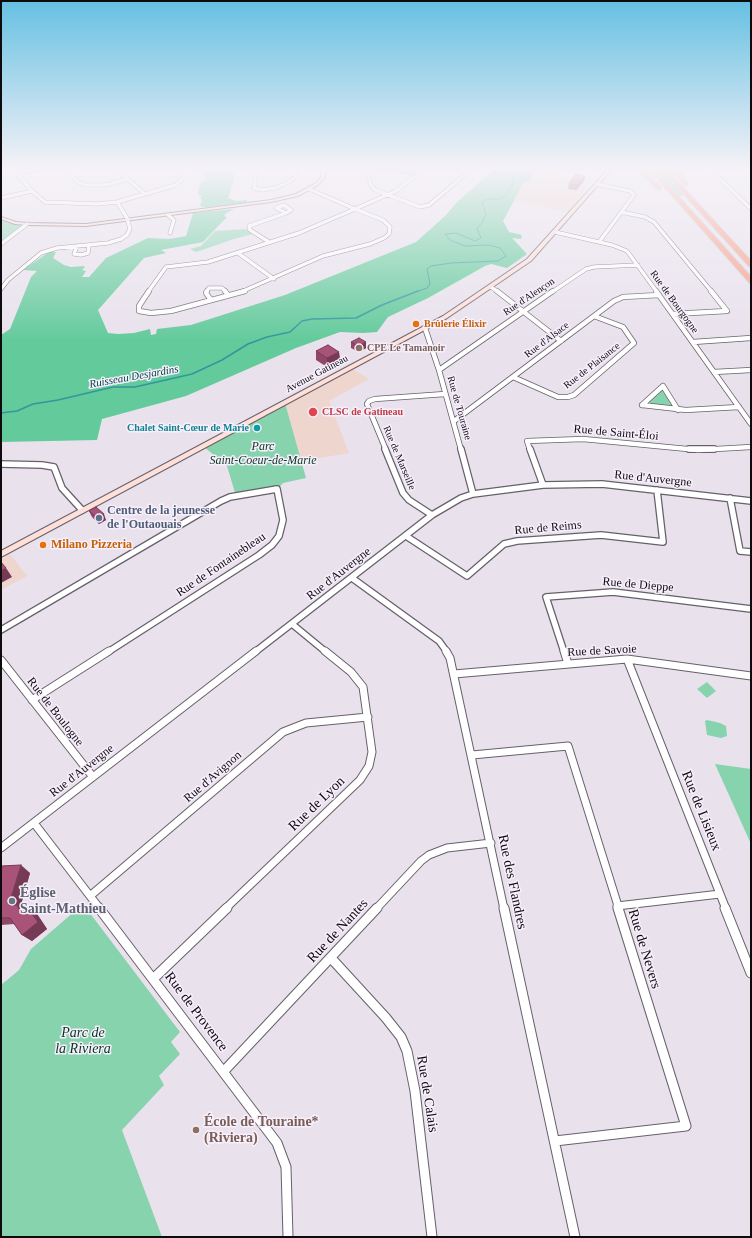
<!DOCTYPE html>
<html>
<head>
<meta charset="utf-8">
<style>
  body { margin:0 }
  #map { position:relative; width:752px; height:1238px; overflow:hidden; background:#e9e2ed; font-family:Georgia,serif }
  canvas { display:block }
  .frame { position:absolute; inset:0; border:2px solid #0e0b0f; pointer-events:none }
</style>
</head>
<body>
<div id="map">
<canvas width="752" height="1238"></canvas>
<div class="frame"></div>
</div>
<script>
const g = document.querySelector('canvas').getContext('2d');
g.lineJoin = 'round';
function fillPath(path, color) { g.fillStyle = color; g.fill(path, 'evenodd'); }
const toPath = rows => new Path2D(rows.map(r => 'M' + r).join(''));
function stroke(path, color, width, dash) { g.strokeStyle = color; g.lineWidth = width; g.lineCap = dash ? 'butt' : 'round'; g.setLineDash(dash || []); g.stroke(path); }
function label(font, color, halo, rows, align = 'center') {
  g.font = font + ' Georgia,serif'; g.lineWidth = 3; g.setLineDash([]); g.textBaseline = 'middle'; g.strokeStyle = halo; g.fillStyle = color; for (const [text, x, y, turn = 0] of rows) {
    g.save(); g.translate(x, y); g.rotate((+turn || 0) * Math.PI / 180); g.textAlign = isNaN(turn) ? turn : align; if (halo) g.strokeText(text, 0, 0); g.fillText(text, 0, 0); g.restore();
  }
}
fillPath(toPath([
  [535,168,563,168,558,175,591,182,568,213,514,201,524,182,529,182],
  [353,369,369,379,329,401,349,453,301,461,285,403,323,385],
  [10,554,27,576,1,590,1,559]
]), '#eed5cd');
fillPath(toPath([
  [369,168,423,168,413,176,393,172,370,173],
  [653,168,659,168,684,195,678,196],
  [1,218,8,221,27,224,1,244],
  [246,229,253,234,234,239,196,252,190,249,201,246,215,231],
  [663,386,678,410,642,405],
  [285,403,306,478,283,483,277,489,236,496,227,466,203,446],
  [707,682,716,691,707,698,697,689],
  [707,720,720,723,726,726,727,736,721,738,707,735,705,721],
  [715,764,751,769,751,844],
  [83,904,180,1032,171,1042,180,1054,159,1076,164,1085,122,1130,162,1237,1,1237,1,985,19,970,31,949]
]), '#87d3ad');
fillPath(toPath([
  [204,168,229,168,235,177,228,198,236,201,247,200,247,202,208,207,202,207,200,205,202,200,200,198,203,195,200,196,198,193,200,184,206,179,204,175],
  [496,168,535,168,529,182,524,182,503,221,509,232,522,235,521,239,512,238,527,254,507,268,491,264,485,266,428,298,388,317,377,332,363,333,340,332,296,348,186,396,102,419,97,440,1,442,1,335,10,329,31,277,37,271,23,270,49,252,56,252,53,258,64,265,71,267,84,266,85,267,82,270,86,271,82,277,89,277,106,258,148,238,169,239,186,236,193,213,234,209,225,214,224,216,227,217,203,242,161,250,166,253,144,258,98,310,108,333,118,334,134,333,150,329,151,335,156,334,157,329,191,325,285,295,416,242,445,216,457,202]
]), '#62ca9b');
stroke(toPath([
  [416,292,427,288,430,284,427,269,431,266,451,263,498,261,506,256,500,248,489,245,465,246,450,240,445,234,456,233,475,241,481,238,477,228,482,223,486,214,482,202,488,199,500,199,506,195,512,186,514,178,512,168]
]), '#31979c', 1);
stroke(toPath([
  [1,413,17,411,33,404,58,400,113,387,135,387,192,374,222,360,248,344,267,337,290,332,302,321,312,319,356,318,382,305,418,291]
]), '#31979c', 1.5);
const streetFar4 = toPath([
  [12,168,32,191,45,202,97,204,117,202,176,185,184,177,179,168],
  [64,168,78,182,85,185,106,185,127,179],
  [115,168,145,194],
  [252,168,256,176,254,188,262,190,275,188,289,182,295,177,296,168],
  [366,168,371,185,375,190,420,207,429,205,473,168],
  [709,168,751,209],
  [750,168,751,170],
  [17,174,42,168],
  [596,184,630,191,634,195,599,242],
  [309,189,355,209],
  [1,198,32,191],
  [284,205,291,210,286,213,276,208,284,205],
  [355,209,396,191,426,168],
  [621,212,645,217,654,222,712,292],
  [168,215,174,220,170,233],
  [555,232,612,245,627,251,657,292],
  [269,242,250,230,249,226,286,213],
  [1,244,27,224],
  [77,246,74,254,81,255,88,253,89,245],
  [238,253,274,279],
  [491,287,498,292],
  [1,289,8,280,41,253,57,248,108,243,121,239,127,235,130,229,127,218,117,202],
  [148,292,166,267,208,262,299,233,355,209],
  [206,292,209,288,222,288,226,292],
  [241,292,323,256,370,244,384,238,389,234,390,227,383,220,355,209],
  [552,292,586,269,594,267,638,265]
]);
const streetFar3 = toPath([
  [149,291,139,306,139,311,151,313,171,311,245,291],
  [207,291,206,293,211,300],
  [225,291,228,295],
  [497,291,561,341],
  [656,291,751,424],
  [673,314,727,311,711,291],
  [425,328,439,370,461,450],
  [693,342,751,338],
  [439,370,553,291],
  [714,372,751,370],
  [513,377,558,397,568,397,574,395,634,343,623,327,594,316],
  [642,405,686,410,739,407],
  [642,405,663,386,678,410],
  [454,421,614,301,623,297,659,295],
  [386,450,367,404,369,401,375,399,445,394],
  [530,450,527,441,583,439,698,450,751,447]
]);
const streetFar2 = toPath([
  [385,449,403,493,409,500,432,515],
  [461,449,473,494],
  [530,449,543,485],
  [689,449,714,449],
  [1,464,42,465,54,467,62,488,82,510],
  [730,498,740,551,751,552],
  [406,536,467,576,504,544,517,541,601,535,663,542,657,490],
  [352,578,439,641,447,652],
  [292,624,326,652],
  [1,630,221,501,230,497,277,489,283,520,279,536,272,545,259,555,108,652],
  [255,652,432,515,461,498,473,494,543,485,602,484,751,501],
  [564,652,546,597,613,592,751,609]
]);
const streetFar1 = toPath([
  [446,651,450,658,504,909],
  [564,651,568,664],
  [627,659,726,909],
  [1,660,93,777],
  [454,674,627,659,751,676],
  [32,700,109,651],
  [472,755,568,746,619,909],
  [34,823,100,909],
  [1,848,256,651],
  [90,896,283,732,306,723,368,717],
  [617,906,720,894],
  [225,909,360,780,369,766,372,752,363,687,351,672,325,651],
  [376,909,421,861,429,855,447,848,491,843]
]);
const street = toPath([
  [99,908,277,1143,286,1167,288,1237],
  [504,908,575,1237],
  [725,908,751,973],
  [331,958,386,1018,401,1037,407,1051,415,1091,432,1237],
  [153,979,227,908],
  [224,1071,377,908],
  [555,1141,686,1126,618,908]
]);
const secondary = toPath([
  [322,168,326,168,325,177,318,185,298,196,271,202,86,226,27,225,15,224,1,219,1,217,16,222,27,223,86,224,271,200,296,194,316,183,321,177,322,168],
  [609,168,613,168,531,261,447,318,1,557,1,551,443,316,527,259,609,168]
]);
const highway = toPath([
  [636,168,642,168,661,187,661,189,657,189,636,168],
  [648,168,653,168,751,277,751,283,749,282,648,168],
  [660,168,665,168,751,261,751,267,749,266,660,168],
  [671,168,676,168,688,184,687,185,683,185,671,168]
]);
stroke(streetFar4, '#67606a', 4.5);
stroke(streetFar3, '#67606a', 6);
stroke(streetFar2, '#67606a', 8);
stroke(streetFar1, '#67606a', 9);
stroke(street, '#67606a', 11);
stroke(secondary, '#67606a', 2);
stroke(highway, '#c5c4c5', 2);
stroke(streetFar4, '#fff', 3.5);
stroke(streetFar3, '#fff', 4.5);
stroke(streetFar2, '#fff', 5.5);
stroke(streetFar1, '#fff', 7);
stroke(street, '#fff', 9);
fillPath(secondary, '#ffe0d9');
fillPath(highway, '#fe9781');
fillPath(toPath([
  [585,176,584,181,576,190,568,189,569,183],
  [351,342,366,348,359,352,351,348],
  [316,351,339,352,340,361,327,367,316,360],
  [89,511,106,520,99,524,92,517],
  [1,866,30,873,20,908,25,904,35,911,47,929,32,941,22,935,15,924,1,925]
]), '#914768');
fillPath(toPath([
  [585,176,584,181,576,190,577,185],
  [366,342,366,348,359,352,358,346],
  [339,352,340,361,327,367,327,358],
  [104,514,106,520,99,524,97,518],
  [6,568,12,577,1,583,1,571],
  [21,865,30,873,20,908,26,912,9,905],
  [25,904,35,911,47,929,32,941,22,935]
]), '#763a55');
const building = toPath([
  [576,174,585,176,577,185,569,183,576,174],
  [359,338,366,342,358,346,351,342,359,338],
  [328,345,339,352,327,358,316,351,328,345],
  [96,507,104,514,97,518,89,511,96,507],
  [1,562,6,568,1,571,1,562],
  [21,865,9,905,17,905,19,909,25,904,38,922,22,935,10,918,1,918,1,866,21,865]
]);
fillPath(building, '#a95379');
stroke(building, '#763a55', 1);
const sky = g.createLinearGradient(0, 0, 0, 342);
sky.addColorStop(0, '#65c0e2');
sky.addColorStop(0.49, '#f5f2f7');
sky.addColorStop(1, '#f5f2f700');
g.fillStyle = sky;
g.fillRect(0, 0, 752, 342);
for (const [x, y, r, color] of [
  [416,324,4,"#e8710a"],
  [359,348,4,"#8d6e63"],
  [313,412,5,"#e0444e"],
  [257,428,4,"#0f9aa8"],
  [99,518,4,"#5c6f8a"],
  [43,545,4,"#e8710a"],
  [12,901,4,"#6b7280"],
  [196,1130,4,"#8d6e63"]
]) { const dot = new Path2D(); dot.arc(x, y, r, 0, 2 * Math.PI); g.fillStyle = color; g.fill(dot); stroke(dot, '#f7effb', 1.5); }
label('10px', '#0e0b0f', '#f7effb', [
  ["Rue d'Alençon",529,297,-34],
  ["Rue de Bourgogne",674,302,54],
  ["Rue d'Alsace",547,340,-37],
  ["Rue de Plaisance",592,366,-38],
  ["Avenue Gatineau",317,374,-28],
  ["Rue de Touraine",459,408,74],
  ["Rue de Marseille",399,458,67]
]);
label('bold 10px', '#c56008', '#f7effb', [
  ["Brûlerie Élixir",424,324]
], 'left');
label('bold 10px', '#785e54', '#f7effb', [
  ["CPE Le Tamanoir",367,348]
], 'left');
label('bold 10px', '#be3a42', '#f7effb', [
  ["CLSC de Gatineau",322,412]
], 'left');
label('bold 10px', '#0d838f', '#f7effb', [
  ["Chalet Saint-Cœur de Marie",249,428]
], 'right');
label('italic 11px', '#024648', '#f7effb', [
  ["Ruisseau Desjardins",134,377,-10]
]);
label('12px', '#0e0b0f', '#f7effb', [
  ["Rue de Saint-Éloi",616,433,5],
  ["Rue d'Auvergne",653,479,6],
  ["Rue de Reims",548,528,-5],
  ["Rue de Fontainebleau",221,565,-34],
  ["Rue d'Auvergne",339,574,-38],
  ["Rue de Dieppe",638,585,5],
  ["Rue de Savoie",602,651,-3],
  ["Rue de Boulogne",55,712,52],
  ["Rue d'Auvergne",82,771,-38],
  ["Rue d'Avignon",213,777,-41]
]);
label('italic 12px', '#053522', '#f7effb', [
  ["Parc",263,447],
  ["Saint-Coeur-de-Marie",263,461]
]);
label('bold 12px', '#4e5e75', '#f7effb', [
  ["Centre de la jeunesse",107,511],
  ["de l'Outaouais",107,525]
], 'left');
label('bold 12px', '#c56008', '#f7effb', [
  ["Milano Pizzeria",51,545]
], 'left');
label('14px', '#0e0b0f', '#f7effb', [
  ["Rue de Lyon",317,804,-44],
  ["Rue de Lisieux",701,811,68],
  ["Rue des Flandres",512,882,78],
  ["Rue de Nantes",338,931,-47],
  ["Rue de Nevers",644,949,73],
  ["Rue de Provence",196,1012,53],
  ["Rue de Calais",427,1094,81]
]);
label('bold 14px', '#5b616d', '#f7effb', [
  ["Église",20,893],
  ["Saint-Mathieu",20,909]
], 'left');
label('italic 14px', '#053522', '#f7effb', [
  ["Parc de",83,1033],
  ["la Riviera",83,1049]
]);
label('bold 14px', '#785e54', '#f7effb', [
  ["École de Touraine*",204,1122],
  ["(Riviera)",204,1138]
], 'left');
</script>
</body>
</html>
